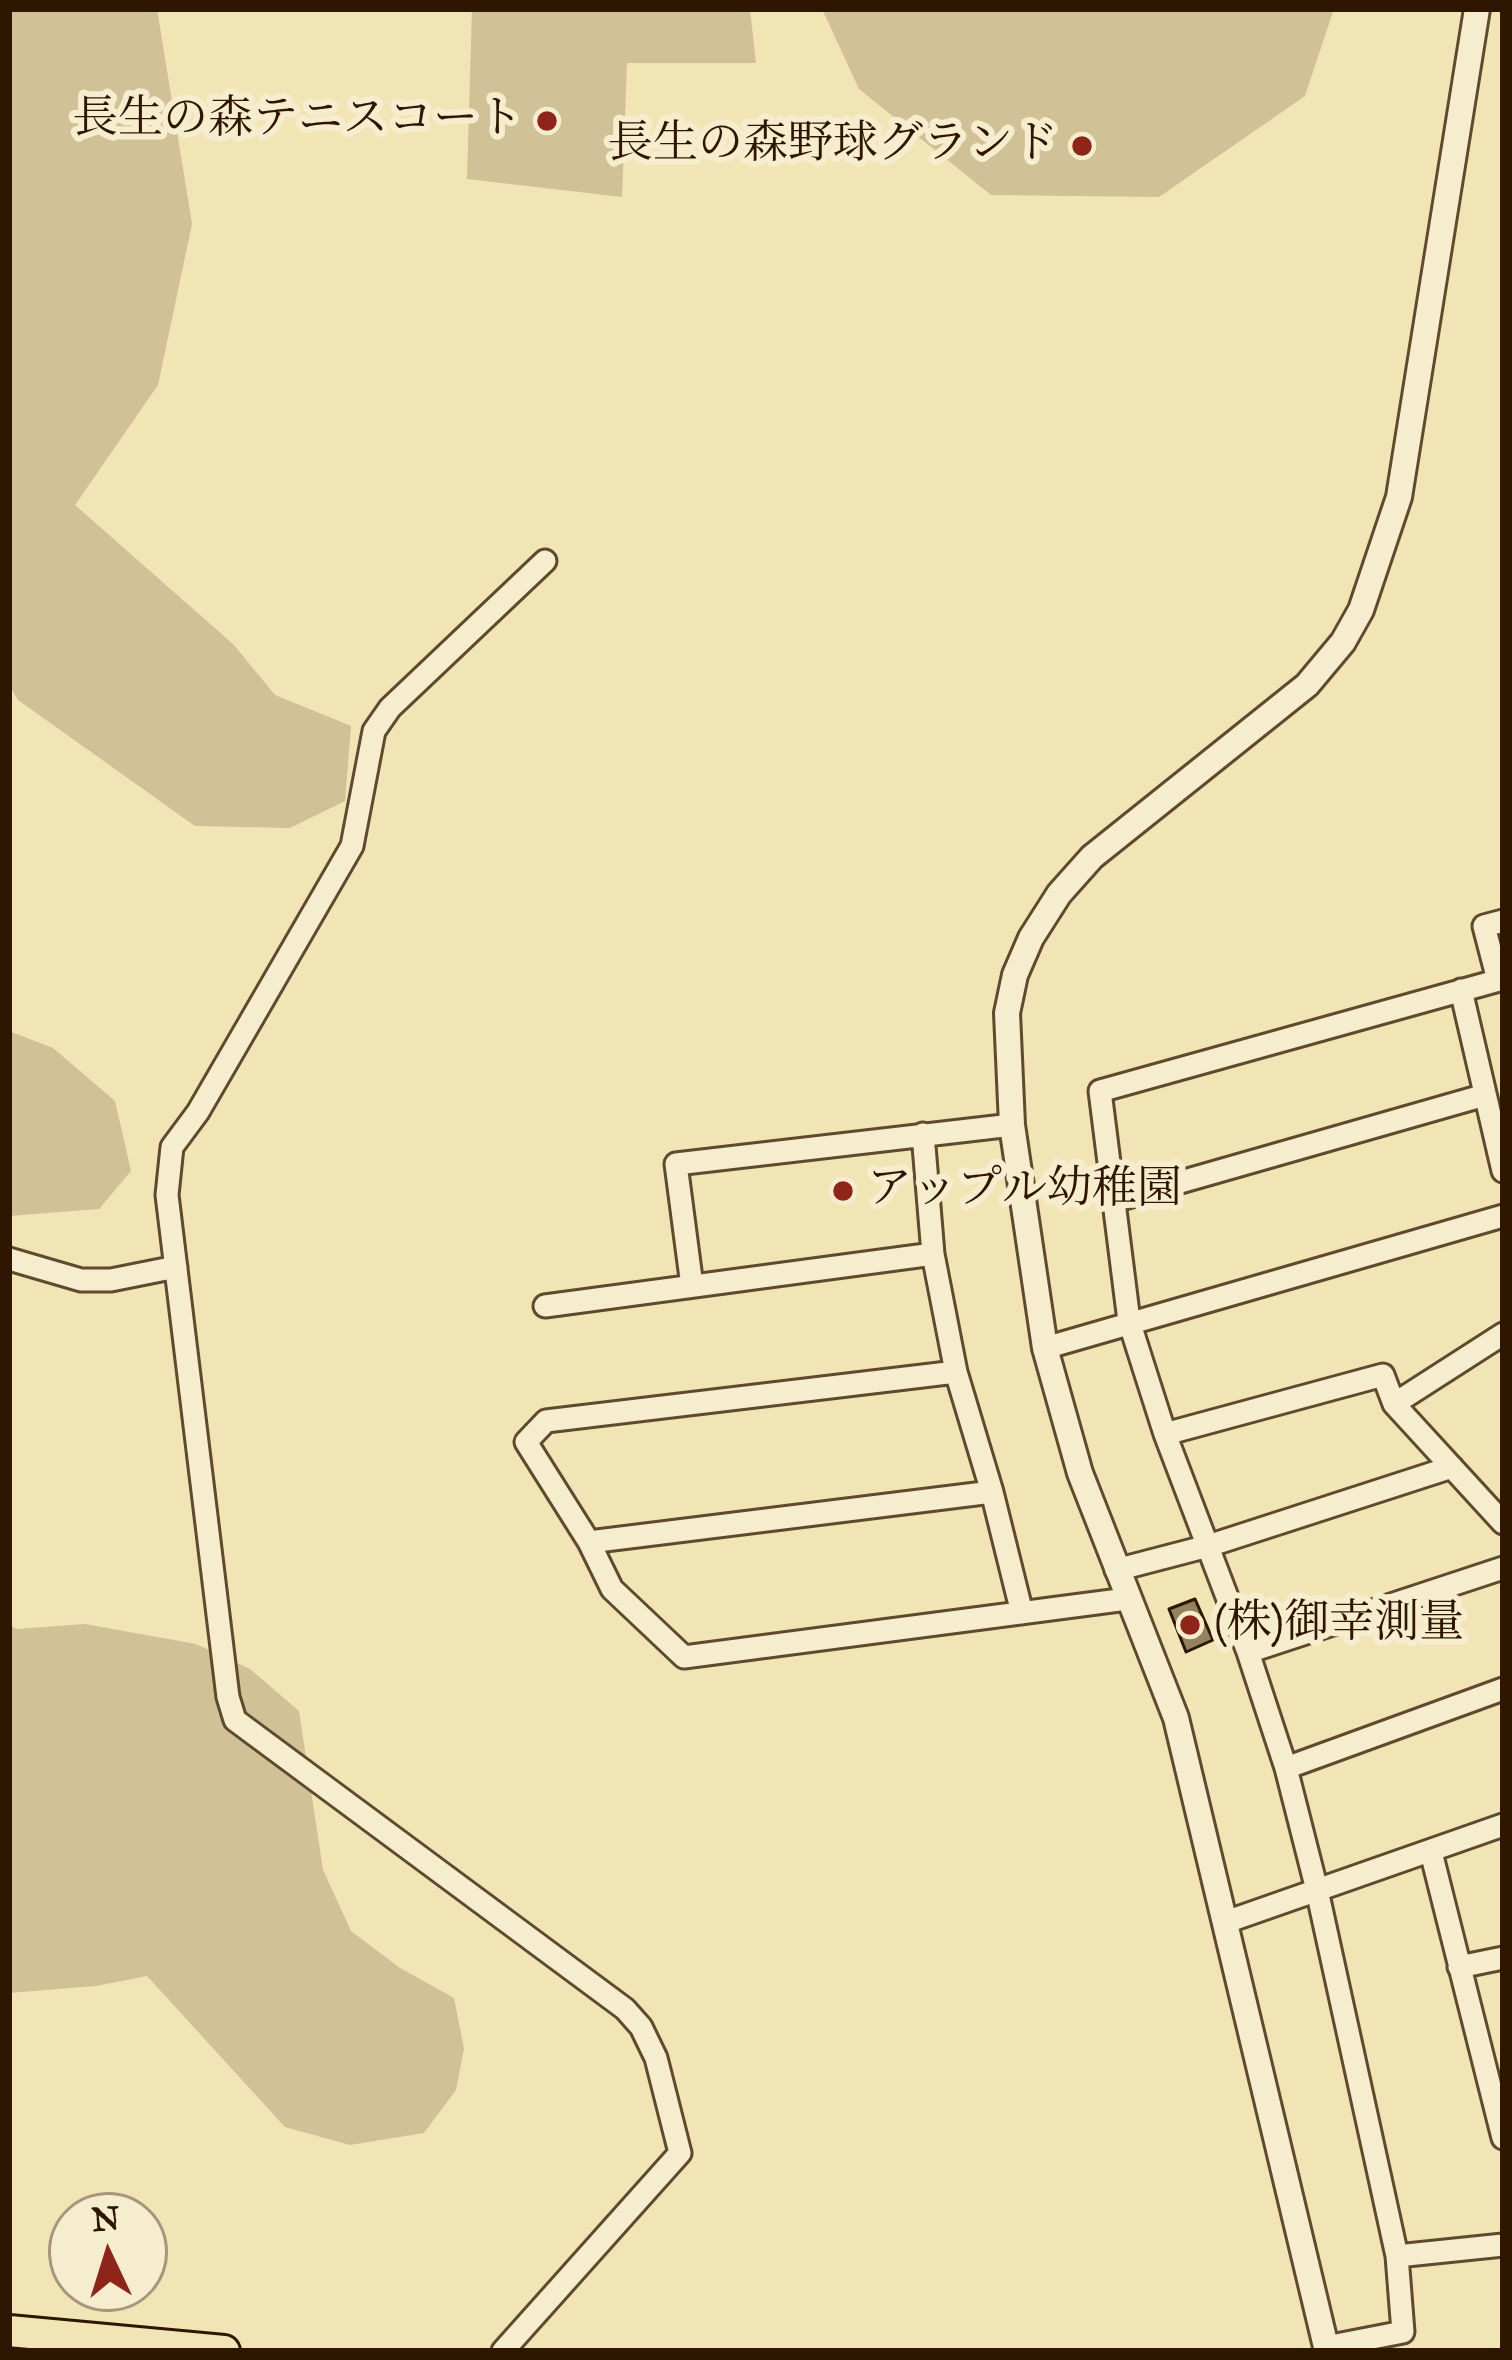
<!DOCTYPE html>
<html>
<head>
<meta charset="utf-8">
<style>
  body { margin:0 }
  #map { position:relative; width:1512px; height:2360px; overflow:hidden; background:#f1e4b5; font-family:"IM FELL Great Primer",serif }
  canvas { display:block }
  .frame { position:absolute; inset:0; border:12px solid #2f1600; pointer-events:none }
  .north { position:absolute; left:48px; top:2192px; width:120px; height:120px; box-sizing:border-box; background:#f6edcf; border:3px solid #a6977c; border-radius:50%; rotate:356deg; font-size:33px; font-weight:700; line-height:48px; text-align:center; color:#2f1600 }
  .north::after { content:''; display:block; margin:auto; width:42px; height:54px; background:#8f2418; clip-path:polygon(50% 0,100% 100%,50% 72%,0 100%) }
</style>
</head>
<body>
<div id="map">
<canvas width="1512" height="2360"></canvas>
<div class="frame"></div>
<div class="north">N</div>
</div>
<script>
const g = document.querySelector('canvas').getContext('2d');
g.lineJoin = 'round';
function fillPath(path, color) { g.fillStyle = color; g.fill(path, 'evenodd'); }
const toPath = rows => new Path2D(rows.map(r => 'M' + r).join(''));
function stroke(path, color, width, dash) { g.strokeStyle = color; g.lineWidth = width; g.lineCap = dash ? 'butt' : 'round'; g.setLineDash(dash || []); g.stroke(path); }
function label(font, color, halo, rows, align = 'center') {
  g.font = font + ' "IM FELL Great Primer","Noto Serif JP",serif'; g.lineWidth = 12; g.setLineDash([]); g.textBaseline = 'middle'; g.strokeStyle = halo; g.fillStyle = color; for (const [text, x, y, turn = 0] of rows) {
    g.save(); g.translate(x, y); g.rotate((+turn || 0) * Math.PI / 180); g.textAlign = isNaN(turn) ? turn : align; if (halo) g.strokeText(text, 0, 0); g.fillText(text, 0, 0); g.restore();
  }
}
fillPath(toPath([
  [9,9,157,9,192,224,158,385,75,505,233,644,275,695,351,726,345,801,290,828,195,826,18,700,9,685],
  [472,9,750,9,756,63,627,63,622,197,467,179],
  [822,9,1334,9,1305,96,1159,197,991,195,859,89],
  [9,1031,53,1048,115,1101,131,1171,99,1209,9,1216],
  [85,1624,196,1644,250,1669,299,1711,323,1870,351,1931,400,1968,454,1998,464,2049,456,2090,424,2133,350,2145,285,2127,147,1976,96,1986,9,1993,9,1625,17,1629]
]), '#d0c196');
const building = toPath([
  [1195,1599,1213,1640,1186,1652,1169,1609,1195,1599]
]);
fillPath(building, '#94815e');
stroke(building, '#2f1600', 3);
const minor = toPath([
  [1498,980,1484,926,1503,921],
  [1461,990,1503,1171],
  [923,1134,933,1254,956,1372,992,1492,1022,1613],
  [1114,1201,1485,1095],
  [9,1259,81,1280,111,1280,176,1267],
  [692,1286,676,1164,1012,1125],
  [545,1306,933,1254],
  [1045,1348,1503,1216],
  [956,1372,546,1421,526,1442,589,1542,612,1589,684,1657,1127,1599],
  [1394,1404,1503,1334],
  [1165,1434,1383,1375,1394,1404,1503,1523],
  [589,1542,992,1492],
  [1116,1570,1208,1546,1452,1467],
  [1248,1652,1503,1568],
  [1286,1768,1503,1689],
  [1431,1852,1503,2138],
  [1226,1922,1503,1825],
  [1459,1967,1503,1958],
  [1397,2256,1503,2245],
  [1326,2347,1403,2332,1397,2256,1317,1890,1286,1768,1248,1652,1165,1434,1129,1321,1100,1091,1503,979],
  [503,2351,680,2153,656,2058,641,2027,625,2009,235,1720,228,1697,167,1195,172,1147,198,1112,352,846,374,731,390,708,545,561]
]);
const tertiary = toPath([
  [1327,2351,1176,1718,1080,1473,1045,1348,1012,1125,1007,1013,1015,975,1031,938,1059,894,1092,857,1307,685,1343,642,1361,610,1399,497,1477,9]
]);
const primary = toPath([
  [9,2331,224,2351]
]);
stroke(minor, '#604a2d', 27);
stroke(tertiary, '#604a2d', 30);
stroke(primary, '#2f1600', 36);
stroke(minor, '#f6edcf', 21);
stroke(tertiary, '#f6edcf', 24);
stroke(primary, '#f1e4b5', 30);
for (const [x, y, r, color] of [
  [547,121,12,"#8f2418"],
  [1082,146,12,"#8f2418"],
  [843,1191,12,"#8f2418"],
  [1190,1625,12,"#8f2418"]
]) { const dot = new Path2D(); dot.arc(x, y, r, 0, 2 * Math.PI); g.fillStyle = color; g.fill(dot); stroke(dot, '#f6edcf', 4.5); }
label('45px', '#2f1600', '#f6edcf', [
  ["長生の森テニスコート",523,121],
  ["長生の森野球グランド",1058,146],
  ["アップル幼稚園",867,1191,"left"],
  ["(株)御幸測量",1214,1625,"left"]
], 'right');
</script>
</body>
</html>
